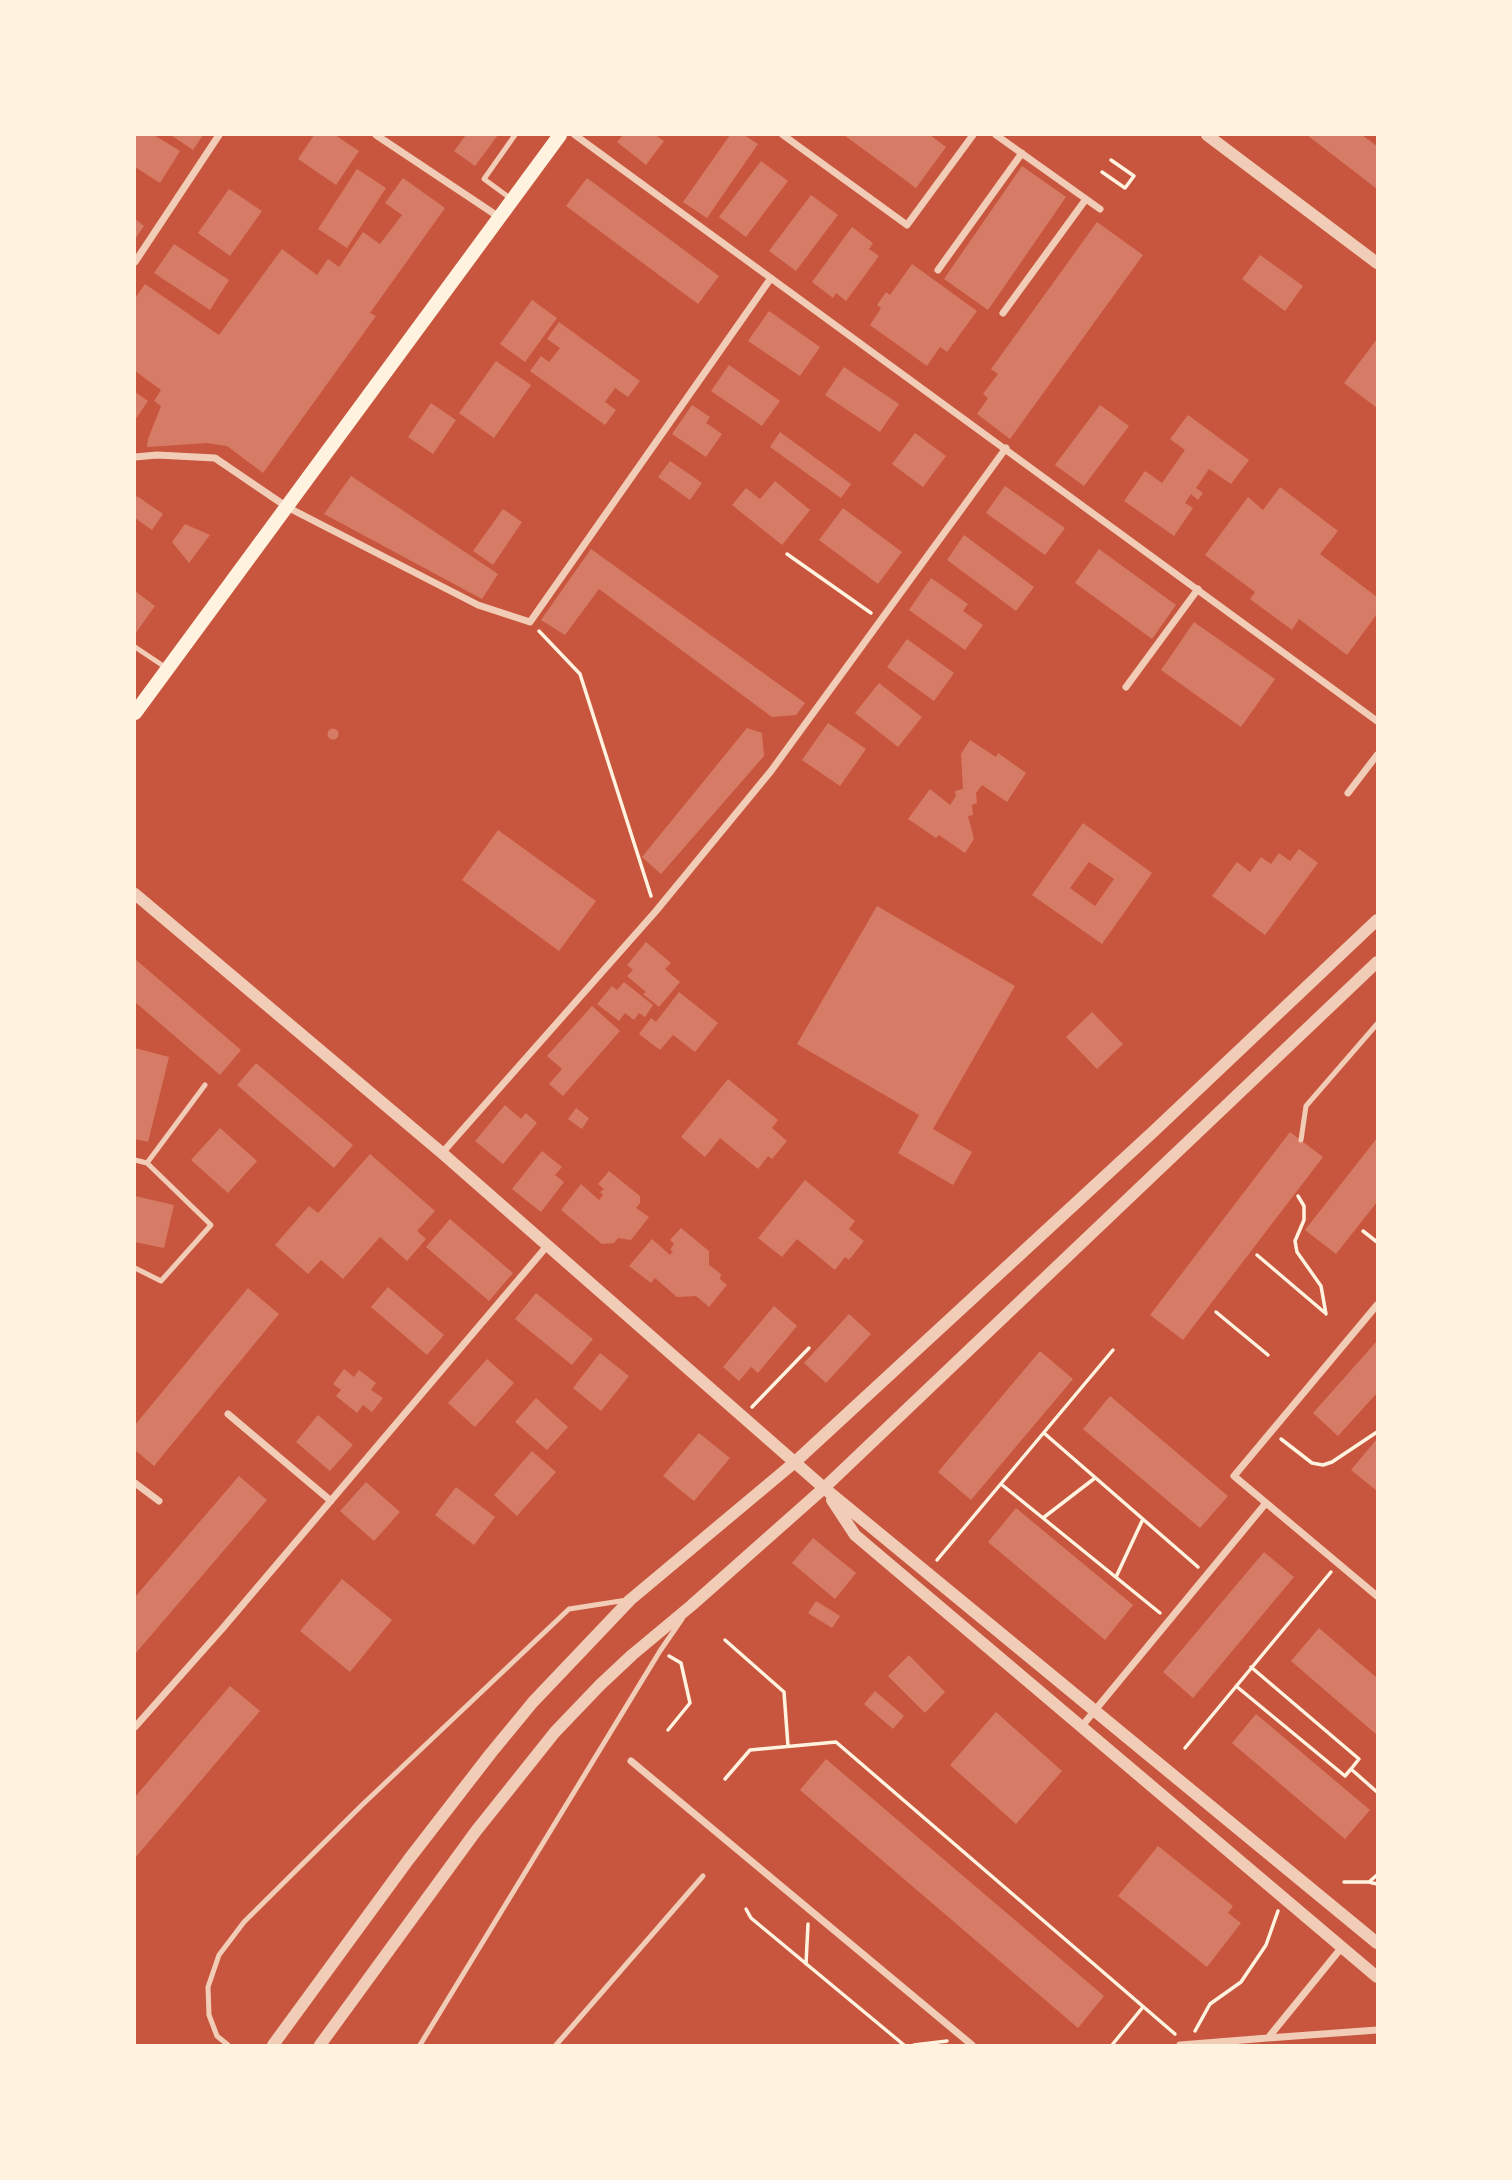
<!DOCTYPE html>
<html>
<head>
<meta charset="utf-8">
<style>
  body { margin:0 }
  #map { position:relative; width:1512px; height:2180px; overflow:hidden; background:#c8553d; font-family:"Open Sans",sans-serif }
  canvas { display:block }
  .frame { position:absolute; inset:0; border:136px solid #fff3e0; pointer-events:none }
</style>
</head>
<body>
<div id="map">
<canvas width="1512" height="2180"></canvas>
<div class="frame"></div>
</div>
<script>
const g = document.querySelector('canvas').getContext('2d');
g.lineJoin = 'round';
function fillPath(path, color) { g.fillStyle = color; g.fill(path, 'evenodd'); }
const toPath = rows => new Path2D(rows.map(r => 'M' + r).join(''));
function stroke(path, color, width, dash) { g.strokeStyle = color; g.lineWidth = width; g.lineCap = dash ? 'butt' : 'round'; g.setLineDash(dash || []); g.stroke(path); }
fillPath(toPath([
  [135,135,154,135,180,151,160,183,135,167],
  [171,135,203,135,193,150],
  [314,135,335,135,359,151,336,185,298,159],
  [466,135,498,135,475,166,454,151],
  [623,135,655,135,664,141,646,165,617,142],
  [730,135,744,135,758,144,707,218,683,202],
  [844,135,930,135,946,147,916,188],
  [1307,135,1362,135,1377,146,1377,189],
  [761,161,788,181,746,237,719,217],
  [1022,166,1066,197,988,310,944,279],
  [357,169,386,188,347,248,318,229],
  [403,178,445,208,370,313,376,316,263,473,227,446,207,443,147,447,148,439,161,406,154,401,161,390,135,371,135,298,145,284,219,335,282,249,317,275,328,259,339,267,363,232,380,244,402,215,385,203],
  [587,178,719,276,698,304,566,206],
  [229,189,262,211,230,256,198,233],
  [811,195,838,215,796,271,769,251],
  [135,219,144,226,135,239],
  [1097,222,1143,255,1010,439,977,414,988,398,983,394,998,374,991,369],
  [852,227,873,243,869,249,879,256,846,301,836,293,833,298,812,282],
  [174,244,229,280,210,310,154,273],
  [1260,255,1303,286,1285,311,1242,279],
  [912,264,977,311,947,352,940,347,927,366,870,325,881,308,877,305,886,292,890,295],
  [532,300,557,318,525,362,500,344],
  [769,311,820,347,800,376,748,341],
  [559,322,640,381,628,397,615,388,605,402,616,410,605,425,530,371,541,356,549,362,560,348,547,339],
  [1377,339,1377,408,1344,383],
  [496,361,531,385,494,438,459,413],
  [729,365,780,401,762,426,711,391],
  [844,367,899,404,880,432,825,395],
  [135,392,148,401,135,420],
  [431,403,456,420,433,454,408,437],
  [692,405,710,417,706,423,722,434,706,457,672,434],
  [1100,405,1129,426,1084,486,1055,465],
  [1188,415,1249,460,1231,484,1209,469,1196,488,1203,493,1198,500,1191,494,1185,503,1193,508,1174,536,1124,501,1145,471,1162,483,1185,450,1170,439],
  [780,432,851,484,841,498,770,447],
  [915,433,946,456,923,487,892,464],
  [670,461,702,483,690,500,658,477],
  [351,476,498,574,482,599,324,514],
  [775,481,810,510,782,545,732,505,746,488,760,499],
  [1005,486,1065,528,1045,555,986,513],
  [1280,487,1338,531,1320,554,1377,597,1377,614,1347,655,1299,619,1292,630,1250,599,1255,592,1205,555,1248,497,1263,510],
  [137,496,163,514,152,530,135,518,135,500],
  [843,508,902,552,878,584,819,540],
  [503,509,522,522,493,565,473,551],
  [185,524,210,535,189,563,172,542],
  [964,535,1034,587,1016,611,947,560],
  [591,549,805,703,796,715,772,717,599,589,565,635,541,620],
  [1099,549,1176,605,1152,639,1075,583],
  [931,578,968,604,963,611,983,625,965,650,909,610],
  [135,591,155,606,135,634],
  [1194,622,1275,679,1241,727,1161,670],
  [907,639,954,673,934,701,887,667],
  [879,683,922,717,898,747,855,713],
  [828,723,866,749,840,786,802,760],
  [747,728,762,733,764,756,661,874,642,857],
  '327.5 734a5.5 5.5 0 1 1 11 0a5.5 5.5 0 1 1-11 0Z',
  [970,740,996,757,998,753,1026,773,1007,802,982,785,976,793,977,803,972,805,973,815,968,816,974,839,965,853,939,835,936,838,908,819,930,789,950,805,956,796,955,791,963,789,961,754],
  [1083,823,1152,873,1102,944,1032,895],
  [1089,862,1114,879,1095,906,1070,888],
  [498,830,596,901,559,951,462,880],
  [1299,849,1318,863,1265,935,1212,896,1237,862,1250,872,1261,857,1271,864,1279,853,1290,861],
  [877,906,1015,986,933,1129,972,1152,953,1185,898,1153,919,1115,797,1044],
  [646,942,671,963,665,969,680,982,659,1007,643,994,646,992,627,976,633,970,627,965],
  [135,959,241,1050,220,1075,135,1002],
  [624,982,653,1005,645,1017,639,1013,634,1020,625,1013,619,1021,597,1004,612,986,617,990],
  [679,992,718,1023,695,1052,673,1035,660,1050,639,1034,651,1018,656,1022],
  [592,1006,620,1031,563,1096,549,1084,562,1069,547,1056],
  [1092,1012,1123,1044,1097,1069,1066,1037],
  [135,1048,169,1057,148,1142,135,1139],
  [256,1063,353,1145,334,1168,237,1085],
  [728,1079,778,1120,772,1128,787,1141,772,1159,768,1156,758,1169,720,1138,705,1157,681,1137],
  [505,1105,521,1119,526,1113,537,1123,503,1164,475,1141],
  [576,1108,589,1118,582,1129,568,1119],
  [220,1128,257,1161,228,1193,191,1160],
  [1290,1132,1323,1157,1183,1340,1150,1315],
  [1377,1138,1377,1202,1336,1254,1305,1230],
  [542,1151,562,1167,555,1175,564,1182,541,1212,512,1189],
  [370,1154,435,1211,417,1231,426,1239,407,1261,380,1237,343,1279,321,1260,308,1274,275,1245,309,1206,318,1213],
  [609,1171,640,1196,640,1203,636,1208,649,1217,631,1240,618,1238,614,1243,602,1244,561,1210,581,1184,599,1200,603,1195,600,1192,604,1189,598,1184],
  [805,1180,855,1221,849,1229,864,1241,849,1260,845,1257,835,1270,797,1239,782,1257,758,1238],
  [135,1196,174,1205,164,1248,135,1242],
  [450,1219,513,1273,489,1301,426,1247],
  [681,1228,709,1251,709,1265,721,1274,720,1279,727,1285,709,1307,696,1296,677,1297,655,1278,651,1283,629,1266,652,1239,670,1255,673,1251,670,1250,674,1244,670,1240],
  [388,1287,444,1335,427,1355,371,1307],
  [248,1288,279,1314,154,1466,135,1450,135,1425],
  [536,1293,593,1339,572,1365,515,1319],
  [774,1306,797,1326,758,1373,751,1367,739,1381,723,1367],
  [849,1314,871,1334,826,1383,804,1363],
  [1377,1341,1377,1393,1338,1436,1313,1413],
  [1040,1351,1073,1379,971,1500,938,1472],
  [600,1353,629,1376,601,1411,573,1388],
  [487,1359,514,1383,475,1427,448,1403],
  [344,1369,354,1377,359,1370,376,1383,371,1390,383,1398,372,1412,363,1405,357,1413,336,1396,341,1390,333,1384],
  [1110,1396,1228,1496,1200,1528,1083,1429],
  [536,1398,568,1427,547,1450,515,1422],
  [318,1415,353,1445,330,1471,296,1442],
  [699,1433,730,1458,694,1501,663,1476],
  [1376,1440,1377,1441,1377,1491,1351,1470],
  [532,1451,556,1472,517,1516,494,1495],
  [239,1476,267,1500,135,1654,135,1597],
  [366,1482,400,1512,374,1541,340,1511],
  [456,1487,495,1517,474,1545,435,1515],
  [1016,1508,1133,1605,1105,1640,988,1542],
  [813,1538,856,1573,835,1599,792,1563],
  [1264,1552,1294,1577,1193,1698,1163,1672],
  [342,1579,392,1620,350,1672,300,1631],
  [816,1601,840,1616,832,1628,808,1613],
  [1319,1628,1377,1678,1377,1735,1291,1661],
  [909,1655,945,1692,925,1713,888,1676],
  [230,1686,260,1711,135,1858,135,1797],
  [875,1691,904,1716,893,1729,864,1704],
  [996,1712,1062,1771,1016,1824,950,1765],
  [1256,1714,1370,1810,1345,1839,1232,1743],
  [826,1759,1104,1996,1078,2028,800,1790],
  [1158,1846,1233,1906,1228,1913,1241,1923,1207,1967,1118,1896]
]), '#d67c66');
stroke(toPath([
  [1102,172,1125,188,1134,176,1111,160],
  [787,554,871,613],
  [539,631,580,674,651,896],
  [1298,1196,1304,1206,1304,1220,1295,1241,1297,1252,1321,1286,1326,1314],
  [1363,1231,1377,1242],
  [1257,1255,1324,1312],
  [1216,1312,1268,1355],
  [752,1407,809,1348],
  [1044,1433,1198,1567],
  [1281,1439,1312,1463,1323,1465,1332,1462,1377,1432],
  [1001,1484,1160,1613],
  [1043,1518,1095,1478],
  [937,1560,1113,1350],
  [1116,1577,1143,1519],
  [725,1640,784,1692,788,1746],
  [1236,1686,1345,1776,1351,1769,1359,1759,1251,1667],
  [668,1730,690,1703,681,1663,669,1656],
  [1185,1748,1331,1572],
  [1351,1769,1377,1792],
  [725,1779,750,1750,836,1742,1175,2034],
  [1344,1882,1369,1882,1377,1884],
  [1369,1882,1377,1875],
  [746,1909,751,1918,904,2045],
  [806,1964,808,1924],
  [1195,2031,1210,2004,1241,1982,1266,1945,1278,1911],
  [914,2045,947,2041],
  [1112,2045,1143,2007]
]), '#fff3e0', 3.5);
stroke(toPath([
  [510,198,484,179,515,135],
  [135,647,165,667],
  [1301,1140,1306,1106,1377,1024],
  [135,1160,147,1163,211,1225,161,1281,135,1268],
  [147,1163,205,1085],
  [228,2045,217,2036,209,2015,208,1987,219,1955,244,1922,362,1805,569,1609,627,1600],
  [420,2045,660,1651,682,1619],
  [556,2045,703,1876]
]), '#f1ccb7', 5);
stroke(toPath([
  [376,135,499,217],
  [575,135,1377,721],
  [783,135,907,225,973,135],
  [996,135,1100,209],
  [135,262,219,135],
  [938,270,1022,153],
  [1003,313,1086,199],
  [135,457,157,455,215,458,287,507,478,605,530,622,771,278],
  [1126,687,1198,589],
  [1348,793,1377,755],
  [442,1153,656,911,771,771,1006,448],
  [1377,1305,1234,1476,1377,1596],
  [228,1414,331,1501],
  [135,1483,159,1501],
  [1082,1726,1266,1503],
  [135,1727,222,1629,547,1246],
  [631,1761,972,2045],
  [1342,1947,1268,2038,1377,2030],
  [1180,2045,1268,2038]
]), '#f1ccb7', 7);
stroke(toPath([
  [1207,135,1377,263],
  [135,894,442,1153,824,1488,1377,1943],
  [832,1500,855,1535,1377,1977],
  [273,2045,409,1859,491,1753,533,1702,630,1600,795,1462,1154,1131,1377,920],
  [320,2045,476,1831,555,1732,600,1685,632,1655,692,1605,824,1488,1377,962]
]), '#f1ccb7', 12);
stroke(toPath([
  [135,713,560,135]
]), '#fff3e0', 14);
</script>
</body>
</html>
